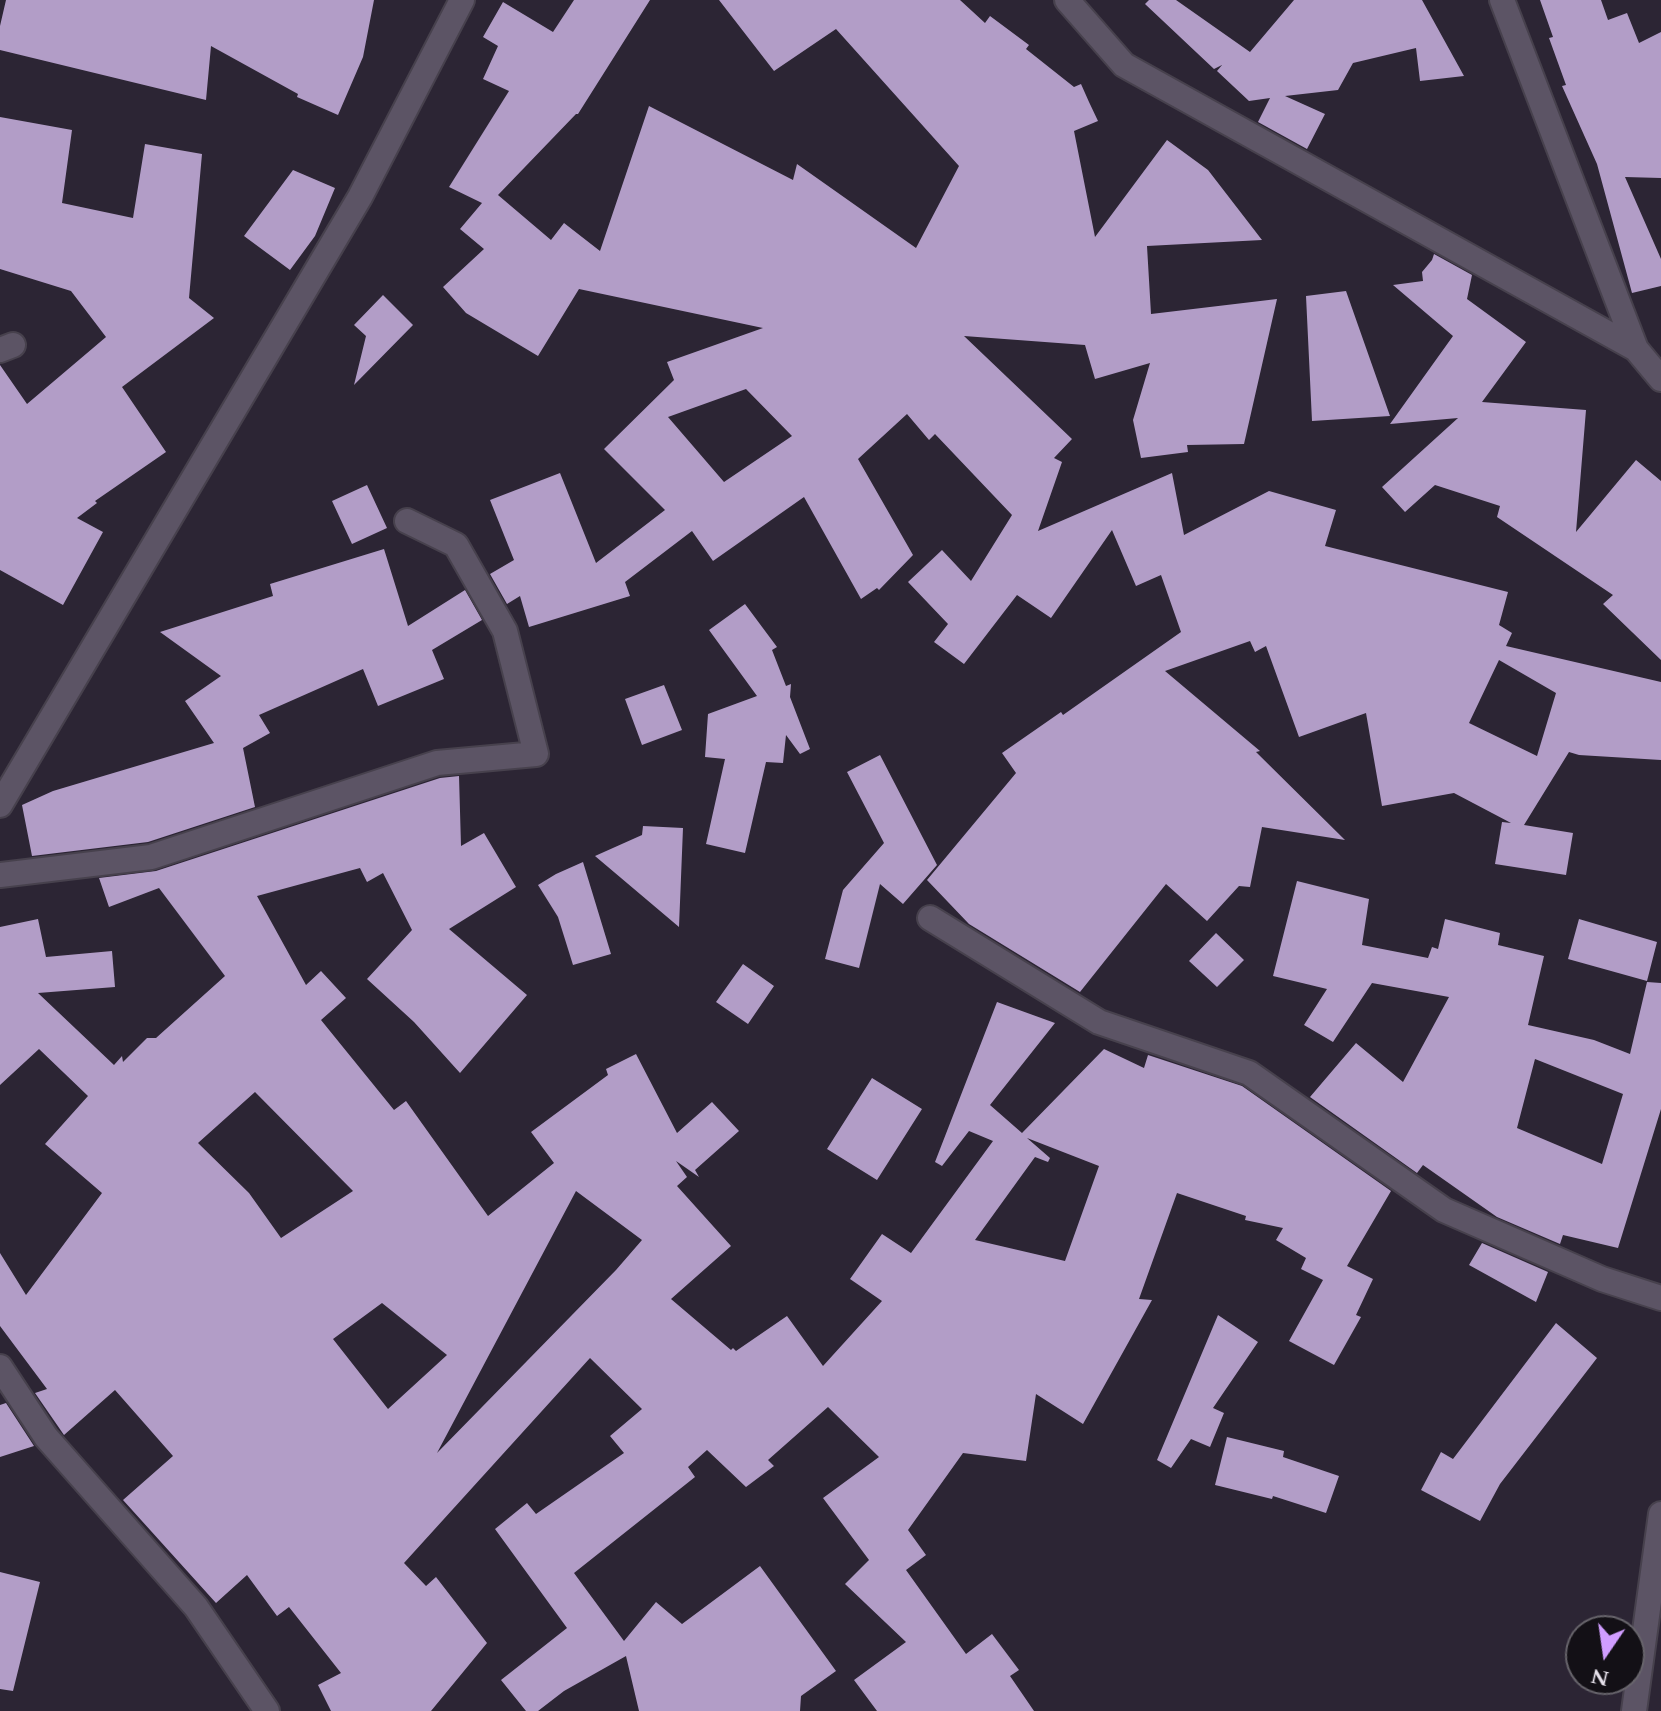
<!DOCTYPE html>
<html>
<head>
<meta charset="utf-8">
<style>
  body { margin:0 }
  #map { position:relative; width:1661px; height:1711px; overflow:hidden; background:#2c2534; font-family:Spectral,serif }
  canvas { display:block }
  .north { position:absolute; left:1565px; top:1615px; width:80px; height:80px; box-sizing:border-box; background:#131016; border:2px solid #67646b; border-radius:50%; rotate:193deg; font-size:22px; font-weight:700; line-height:32px; text-align:center; color:#e6e1eb }
  .north::after { content:''; display:block; margin:auto; width:28px; height:36px; background:#d09dff; clip-path:polygon(50% 0,100% 100%,50% 72%,0 100%) }
</style>
</head>
<body>
<div id="map">
<canvas width="1661" height="1711"></canvas>
<div class="north">N</div>
</div>
<script>
const g = document.querySelector('canvas').getContext('2d');
g.lineJoin = 'round';
function fillPath(path, color) { g.fillStyle = color; g.fill(path, 'evenodd'); }
const toPath = rows => new Path2D(rows.map(r => 'M' + r).join(''));
function stroke(path, color, width, dash) { g.strokeStyle = color; g.lineWidth = width; g.lineCap = dash ? 'butt' : 'round'; g.setLineDash(dash || []); g.stroke(path); }
fillPath(toPath([
  [6,0,374,0,363,57,338,115,297,97,298,94,211,46,206,100,0,50,0,26],
  [574,0,650,0,578,114,576,114,498,195,551,240,564,223,600,251,649,106,793,180,797,164,916,248,959,166,836,29,774,71,719,0,960,0,985,23,990,16,1029,45,1026,49,1074,87,1081,84,1089,102,1098,121,1074,131,1095,237,1167,140,1208,170,1262,240,1147,246,1151,314,1277,299,1244,444,1187,445,1188,452,1141,458,1133,420,1150,363,1095,379,1085,345,964,336,1072,439,1054,458,1062,462,1038,531,1172,473,1184,535,1269,491,1336,510,1325,546,1508,592,1499,625,1512,633,1506,646,1661,682,1661,760,1579,755,1569,752,1524,825,1573,833,1566,875,1495,864,1502,822,1511,823,1454,793,1382,806,1366,713,1299,737,1266,646,1255,652,1250,641,1165,671,1260,751,1256,752,1345,840,1262,827,1250,887,1239,886,1207,921,1166,884,1080,992,969,924,927,880,1016,773,1002,753,1061,712,1063,715,1181,632,1161,575,1136,586,1112,530,1051,618,1017,595,964,664,934,642,948,624,908,582,942,550,971,581,1012,515,935,434,929,440,907,414,858,459,913,555,879,590,877,588,861,599,804,497,713,561,692,531,625,582,630,596,529,627,520,596,507,604,490,574,514,560,490,500,560,473,596,563,665,510,604,449,674,380,667,362,763,328,579,289,538,356,466,313,443,287,484,249,460,229,482,203,449,187,509,91,483,79,498,46,483,37,503,2,553,32],
  [746,389,792,436,724,482,668,417],
  [1499,660,1556,693,1537,756,1469,723],
  [1149,0,1176,0,1250,52,1294,0,1422,0,1464,76,1420,81,1416,48,1353,63,1338,90,1285,96,1325,114,1307,149,1258,122,1270,98,1249,101,1217,71,1222,65,1214,69,1145,4],
  [1540,0,1601,0,1608,20,1627,13,1639,43,1661,32,1661,178,1625,177,1661,259,1661,286,1632,293,1597,164,1562,86,1566,85,1549,38,1553,37],
  [0,117,72,130,62,203,133,218,145,144,202,154,189,298,214,318,122,387,166,452,95,501,97,503,77,518,103,532,63,605,0,570,0,365,27,404,106,337,71,291,0,269],
  [293,170,335,188,315,236,290,270,244,236],
  [1434,254,1472,275,1467,299,1526,342,1482,402,1586,410,1576,532,1636,460,1661,481,1661,660,1603,604,1613,595,1497,517,1500,506,1435,485,1405,512,1382,487,1458,418,1390,424,1453,336,1393,285,1423,281,1422,272,1432,260],
  [1346,291,1390,416,1312,421,1306,296],
  [383,295,413,325,354,385,366,336,354,325],
  [367,485,387,528,352,544,332,501],
  [384,549,408,626,465,590,482,620,432,650,444,679,378,706,363,669,259,715,270,733,243,748,255,807,148,842,32,856,22,805,53,791,214,743,185,701,221,676,160,632,273,596,270,584],
  [745,604,777,647,772,650,786,686,791,684,790,697,810,749,800,754,786,735,783,763,766,762,745,853,706,844,725,759,705,757,708,714,757,696,709,630],
  [664,685,682,730,642,745,625,699],
  [880,755,937,865,903,904,880,884,859,968,825,959,843,890,884,843,847,772],
  [459,776,461,846,484,833,516,887,449,929,527,995,460,1073,414,1022,367,979,412,930,383,873,367,882,360,868,257,896,306,985,321,971,346,998,321,1020,394,1110,406,1101,488,1216,554,1163,531,1132,608,1075,606,1069,636,1054,677,1133,712,1102,739,1131,695,1170,699,1177,676,1161,687,1177,677,1186,731,1246,671,1299,731,1350,733,1348,736,1351,787,1316,823,1366,882,1301,850,1279,882,1234,911,1253,993,1141,969,1131,942,1166,935,1162,997,1002,1055,1023,990,1105,1022,1133,1104,1049,1144,1068,1148,1055,1242,1086,1391,1191,1347,1266,1373,1279,1356,1315,1361,1317,1334,1365,1289,1341,1323,1280,1301,1269,1306,1258,1276,1240,1283,1228,1245,1220,1246,1216,1177,1193,1139,1299,1152,1300,1083,1424,1036,1394,1026,1461,963,1453,908,1530,926,1555,906,1570,966,1654,992,1634,1019,1670,1010,1676,1034,1711,877,1711,854,1680,906,1642,845,1584,869,1560,823,1498,879,1457,828,1407,768,1460,774,1466,746,1487,707,1450,688,1467,695,1477,574,1573,624,1641,656,1602,682,1624,760,1566,836,1671,801,1696,800,1711,639,1711,626,1656,564,1691,538,1711,526,1711,501,1680,567,1628,495,1529,527,1503,536,1514,624,1453,610,1436,642,1409,590,1358,404,1563,426,1586,436,1577,487,1643,431,1711,331,1711,318,1685,341,1673,289,1607,277,1616,247,1575,216,1603,123,1500,173,1456,115,1390,64,1435,35,1393,47,1389,0,1326,0,1253,26,1295,102,1193,45,1144,88,1096,39,1049,0,1085,0,927,38,919,46,957,112,951,115,987,38,993,114,1065,122,1056,123,1062,147,1038,156,1038,225,976,159,888,109,907,99,878,156,871,440,778],
  [255,1092,353,1191,281,1238,249,1193,198,1143],
  [1027,1138,1099,1166,1065,1261,975,1240,1035,1157,1048,1162,1050,1158],
  [576,1191,642,1240,616,1270,437,1453],
  [382,1303,447,1355,388,1409,333,1339],
  [643,826,683,828,679,927,595,856,642,835],
  [583,862,611,954,573,965,558,917,538,885,556,874],
  [1297,881,1369,899,1362,945,1428,958,1432,947,1438,949,1445,919,1500,933,1498,945,1544,956,1528,1025,1594,1040,1630,1054,1647,982,1661,983,1661,1109,1618,1248,1563,1235,1560,1244,1497,1217,1423,1165,1417,1173,1310,1097,1356,1043,1403,1082,1449,997,1372,983,1333,1042,1304,1025,1327,989,1273,976],
  [1535,1059,1623,1094,1602,1164,1517,1128],
  [1579,919,1657,942,1647,981,1568,959],
  [1216,933,1244,960,1217,987,1189,961],
  [743,964,774,986,748,1024,716,1002],
  [872,1078,922,1109,877,1180,827,1149],
  [1482,1243,1548,1272,1536,1302,1469,1265],
  [1218,1315,1258,1342,1213,1408,1224,1413,1210,1447,1191,1439,1171,1468,1157,1460],
  [1556,1323,1597,1358,1500,1484,1480,1521,1421,1490,1441,1452,1453,1459],
  [6,1403,34,1446,0,1457,0,1405],
  [1227,1437,1284,1451,1283,1457,1339,1476,1326,1513,1273,1496,1272,1499,1215,1485],
  [0,1572,40,1582,13,1691,0,1689]
]), '#b29dc7');
const street = toPath([
  [1067,0,1124,65,1636,349,1661,379],
  [1502,0,1636,349],
  [0,350,13,345],
  [0,805,360,197,462,0],
  [0,875,151,857,437,763,536,754,505,631,456,545,407,521],
  [930,918,1099,1022,1249,1073,1444,1210,1602,1279,1661,1298],
  [0,1367,46,1437,196,1607,267,1711],
  [1634,1711,1661,1514]
]);
stroke(street, '#47414d', 28);
stroke(street, '#5c5465', 24);
</script>
</body>
</html>
